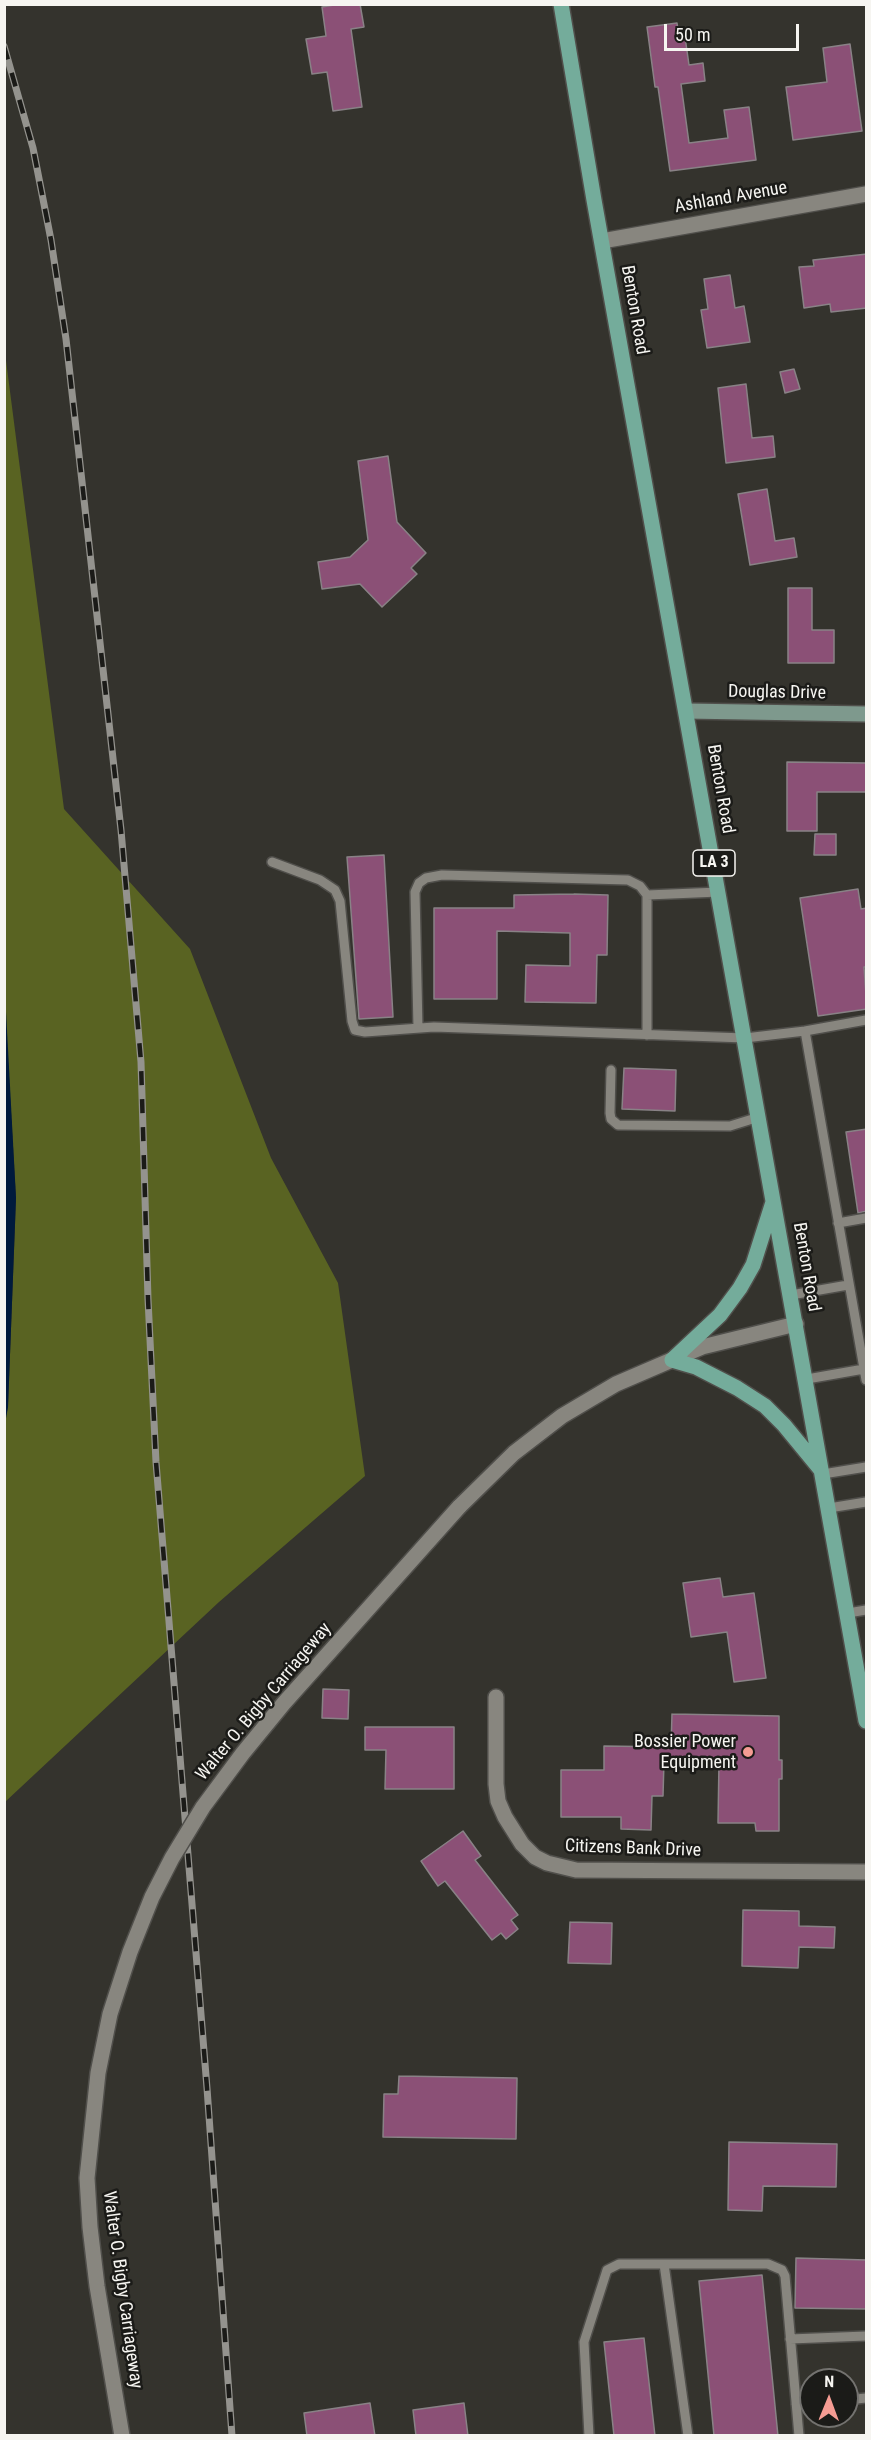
<!DOCTYPE html>
<html>
<head>
<meta charset="utf-8">
<style>
  body { margin:0 }
  #map { position:relative; width:871px; height:2440px; overflow:hidden; background:#34332d; font-family:"Roboto Condensed",sans-serif }
  canvas { display:block }
  .frame { position:absolute; inset:0; border:6px solid #f6f5f1; pointer-events:none }
  .north { position:absolute; left:799px; top:2368px; width:60px; height:60px; box-sizing:border-box; background:#1b1b18; border:2px solid #73726f; border-radius:50%; rotate:1deg; font-size:16px; font-weight:700; line-height:24px; text-align:center; color:#f6f5f1 }
  .north::after { content:''; display:block; margin:auto; width:21px; height:27px; background:#f59c93; clip-path:polygon(50% 0,100% 100%,50% 72%,0 100%) }
  .scale { position:absolute; left:664px; top:24px; width:135px; height:27px; box-sizing:border-box; border:3px solid #f6f5f1; border-top:0; padding-left:8px; font-size:18px; line-height:21px; white-space:nowrap; color:#f6f5f1; -webkit-text-stroke:4px #1b1b18; paint-order:stroke }
</style>
</head>
<body>
<div id="map">
<canvas width="871" height="2440"></canvas>
<div class="frame"></div>
<div class="north">N</div>
<div class="scale">50 m</div>
</div>
<script>
const g = document.querySelector('canvas').getContext('2d');
g.lineJoin = 'round';
function fillPath(path, color) { g.fillStyle = color; g.fill(path, 'evenodd'); }
const toPath = rows => new Path2D(rows.map(r => 'M' + r).join(''));
function stroke(path, color, width, dash) { g.strokeStyle = color; g.lineWidth = width; g.lineCap = dash ? 'butt' : 'round'; g.setLineDash(dash || []); g.stroke(path); }
function label(font, color, halo, rows, align = 'center') {
  g.font = font + ' "Roboto Condensed",sans-serif'; g.lineWidth = 5; g.setLineDash([]); g.textBaseline = 'middle'; g.strokeStyle = halo; g.fillStyle = color; for (const [text, x, y, turn = 0] of rows) {
    g.save(); g.translate(x, y); g.rotate((+turn || 0) * Math.PI / 180); g.textAlign = isNaN(turn) ? turn : align; if (halo) g.strokeText(text, 0, 0); g.fillText(text, 0, 0); g.restore();
  }
}
fillPath(toPath([
  [4,345,64,809,190,949,271,1158,338,1283,365,1476,219,1602,5,1802,4,1424,8,1407,16,1198,4,993]
]), '#596322');
fillPath(toPath([
  [5,993,16,1198,8,1407,5,1424]
]), '#001a3c');
const building = toPath([
  [340,4,360,4,364,27,351,29,362,107,333,111,327,72,312,74,306,39,326,36,322,7,340,4],
  [677,23,679,38,685,37,689,65,703,63,705,81,681,84,689,143,728,138,724,110,749,107,756,160,670,171,658,87,655,87,647,27,677,23],
  [850,44,862,131,793,140,786,87,827,82,823,48,850,44],
  [867,254,867,308,831,312,830,304,804,308,799,267,814,266,813,260,867,254],
  [730,275,735,308,744,306,750,342,707,348,701,310,708,309,704,279,730,275],
  [794,369,800,389,785,393,780,372,794,369],
  [746,384,752,438,773,436,775,457,726,463,718,388,746,384],
  [388,456,397,522,426,553,411,568,417,574,382,607,360,584,322,589,318,562,350,557,368,540,358,461,388,456],
  [767,489,775,541,794,538,797,557,750,565,738,494,767,489],
  [788,588,812,588,812,630,834,630,834,663,788,663,788,588],
  [787,762,867,763,867,792,817,792,817,831,787,831,787,762],
  [815,834,836,834,836,855,814,855,815,834],
  [384,855,393,1017,359,1019,347,857,384,855],
  [858,889,861,909,867,908,867,967,864,967,867,1009,818,1016,800,898,858,889],
  [574,894,608,895,607,955,597,955,596,1003,525,1002,526,965,570,966,570,933,497,931,497,999,434,999,434,908,514,908,514,895,574,894],
  [624,1068,676,1070,675,1111,622,1109,624,1068],
  [867,1129,867,1211,858,1213,846,1132,867,1129],
  [720,1578,723,1597,754,1593,766,1678,734,1682,727,1632,691,1637,683,1583,720,1578],
  [323,1689,349,1690,348,1719,322,1718,323,1689],
  [672,1714,779,1716,779,1760,782,1760,782,1779,779,1779,779,1831,756,1831,755,1823,718,1823,719,1761,664,1761,663,1796,652,1796,651,1830,621,1829,621,1817,561,1817,561,1770,604,1770,604,1746,671,1747,672,1714],
  [365,1727,454,1727,454,1789,385,1789,386,1750,365,1750,365,1727],
  [463,1831,481,1856,475,1860,518,1915,511,1920,518,1929,506,1939,501,1933,492,1940,445,1881,438,1886,421,1861,463,1831],
  [743,1910,799,1911,799,1926,835,1927,834,1948,799,1947,798,1968,742,1966,743,1910],
  [570,1922,612,1923,611,1964,568,1963,570,1922],
  [399,2076,517,2078,516,2139,383,2137,384,2094,398,2094,399,2076],
  [729,2142,837,2144,836,2187,763,2186,762,2211,728,2210,729,2142],
  [796,2258,867,2260,867,2309,795,2308,796,2258],
  [762,2275,778,2436,714,2436,699,2281,762,2275],
  [644,2338,655,2436,614,2436,604,2342,644,2338],
  [370,2403,375,2436,307,2436,304,2413,370,2403],
  [464,2403,468,2436,416,2436,413,2410,464,2403]
]);
fillPath(building, '#8b5076');
stroke(building, '#898286', 1.5);
const lane = toPath([
  [272,862,320,880,335,890,340,901,352,1021,355,1030,365,1032,434,1027,745,1038,805,1031,866,1380],
  [647,895,719,892],
  [418,1028,415,892,419,883,426,878,442,875,628,880,640,886,647,895,647,1035],
  [805,1031,866,1020],
  [611,1070,610,1113,611,1119,618,1125,730,1126,759,1117],
  [838,1223,866,1218],
  [791,1295,848,1285],
  [807,1379,864,1369],
  [823,1474,866,1467],
  [829,1508,866,1502],
  [848,1613,866,1610],
  [664,2264,688,2436],
  [790,2339,866,2336],
  [847,2400,866,2398],
  [796,2404,811,2403],
  [589,2436,584,2342,607,2270,619,2264,768,2264,782,2270,785,2276,799,2436]
]);
const street = toPath([
  [602,241,866,194],
  [459,1507,514,1453,562,1416,616,1384,702,1347,796,1324],
  [496,1697,496,1784,498,1801,505,1817,522,1844,535,1857,547,1863,576,1870,866,1872]
]);
const secondary = toPath([
  [686,711,866,714]
]);
const primary = toPath([
  [561,4,594,200,866,1721],
  [672,1360,720,1315,740,1288,753,1265,773,1202],
  [672,1360,696,1367,737,1388,765,1406,784,1425,821,1470]
]);
stroke(lane, '#504f4b', 12);
stroke(street, '#504f4b', 18);
stroke(secondary, '#504f4b', 18);
stroke(primary, '#504f4b', 18);
stroke(lane, '#88867f', 9);
stroke(street, '#88867f', 15);
stroke(secondary, '#7e998d', 15);
stroke(primary, '#74ac9b', 15);
const rail = toPath([
  [4,46,33,148,51,240,66,339,121,830,141,1062,148,1299,156,1462,207,2088,232,2436]
]);
stroke(rail, '#94938e', 7);
stroke(rail, '#1b1b18', 4.5, [14]);
const streetBridge = toPath([
  [122,2436,97,2286,90,2227,87,2178,98,2073,110,2014,130,1952,152,1897,172,1858,203,1807,243,1753,284,1703,459,1507]
]);
stroke(streetBridge, '#504f4b', 18, []);
stroke(streetBridge, '#88867f', 15);
for (const [x, y, r, color] of [
  [748,1752,6,"#f59c93"]
]) { const dot = new Path2D(); dot.arc(x, y, r, 0, 2 * Math.PI); g.fillStyle = color; g.fill(dot); stroke(dot, '#1b1b18', 2); }
for (const [x, y, w] of [
  [714,863,42]
]) { const box = new Path2D(); box.roundRect(x - w / 2, y - 13, w, 26, 4.5); g.fillStyle = '#1b1b18'; g.fill(box); stroke(box, '#f6f5f1', 1.5); }
label('bold 16px', '#f6f5f1', null, [
  ["LA 3",714,863]
]);
label('18px', '#f6f5f1', '#1b1b18', [
  ["Ashland Avenue",731,198,-10],
  ["Benton Road",634,310,80],
  ["Douglas Drive",777,693,1],
  ["Benton Road",720,789,80],
  ["Benton Road",806,1267,80],
  ["Walter O. Bigby Carriageway",264,1702,-50],
  ["Citizens Bank Drive",633,1849,2],
  ["Walter O. Bigby Carriageway",122,2290,82]
]);
label('18px', '#f6f5f1', '#1b1b18', [
  ["Bossier Power",736,1742],
  ["Equipment",736,1763]
], 'right');
</script>
</body>
</html>
